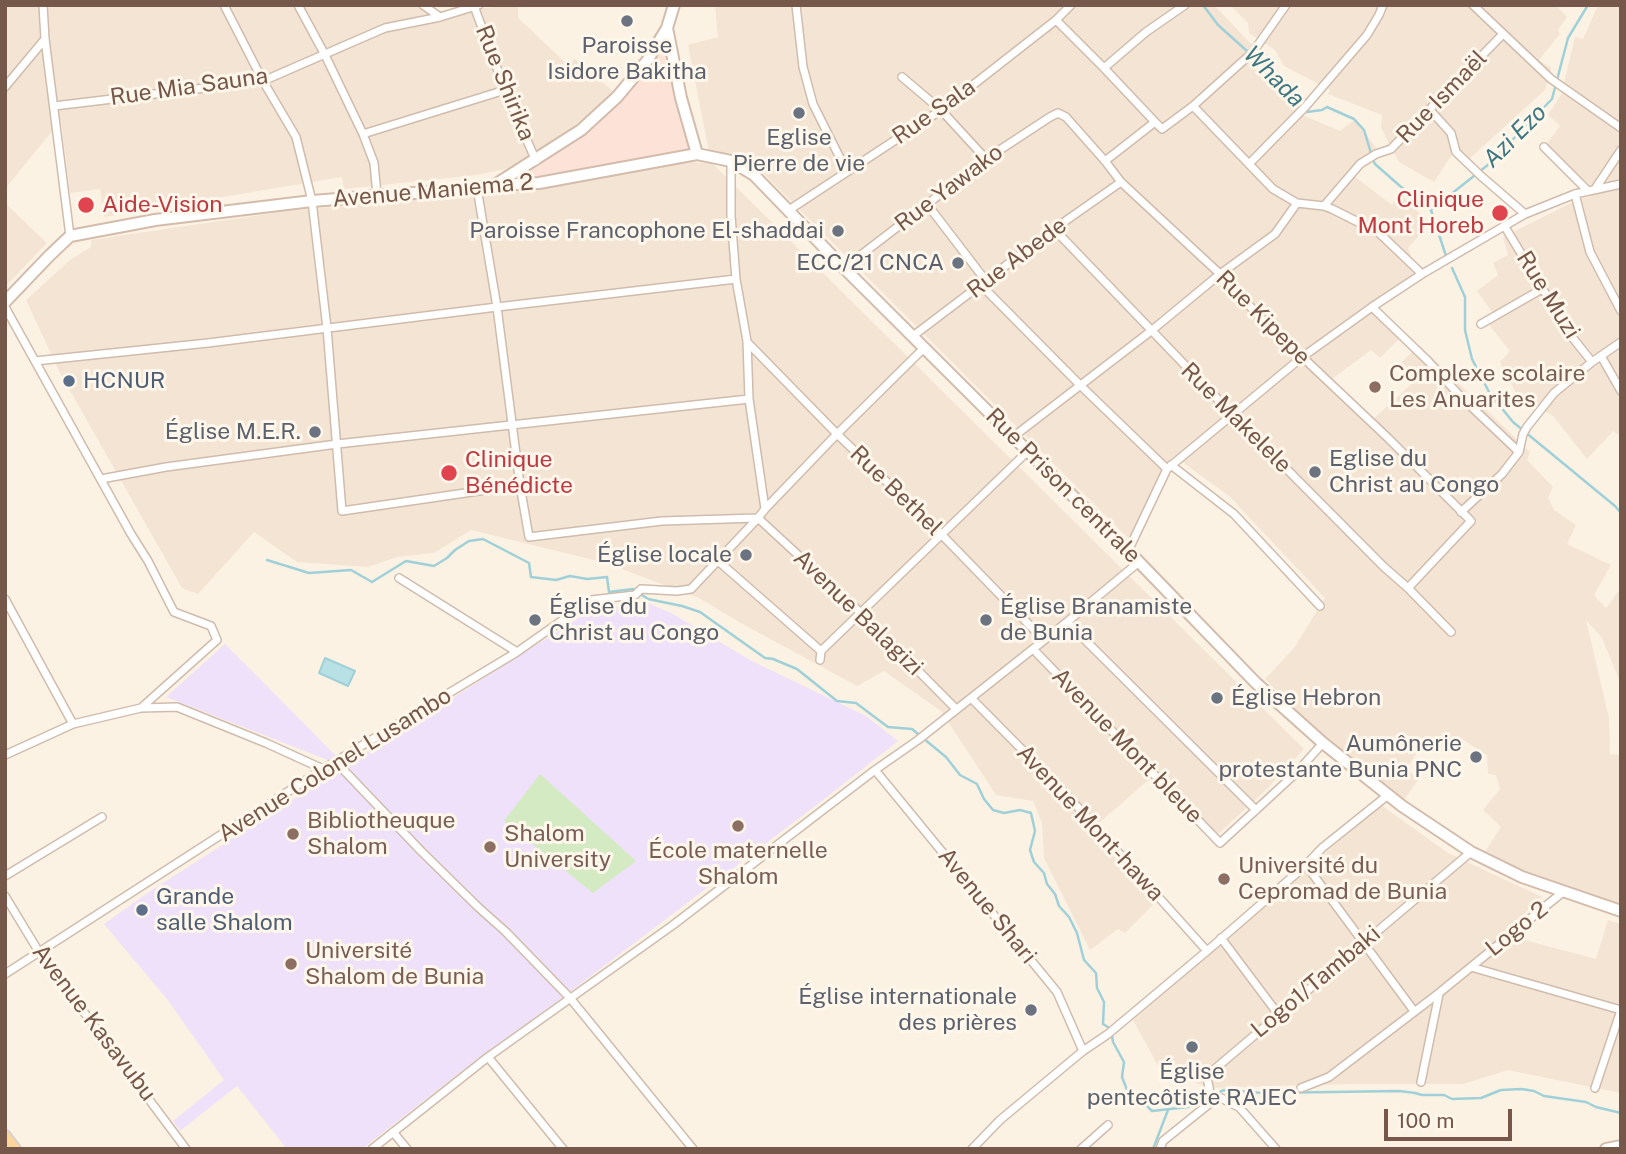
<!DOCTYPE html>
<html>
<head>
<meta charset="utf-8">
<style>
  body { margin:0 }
  #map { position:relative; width:1626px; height:1154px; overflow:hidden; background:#fcf2e4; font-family:"Public Sans",sans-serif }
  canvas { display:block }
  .frame { position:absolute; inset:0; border:7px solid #755849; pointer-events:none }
  .scale { position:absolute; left:1384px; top:1109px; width:128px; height:32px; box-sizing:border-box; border:4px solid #755849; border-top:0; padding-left:9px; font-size:21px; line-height:24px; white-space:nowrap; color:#755849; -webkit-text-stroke:5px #fff7eb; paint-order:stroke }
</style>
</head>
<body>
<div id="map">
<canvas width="1626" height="1154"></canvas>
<div class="frame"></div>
<div class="scale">100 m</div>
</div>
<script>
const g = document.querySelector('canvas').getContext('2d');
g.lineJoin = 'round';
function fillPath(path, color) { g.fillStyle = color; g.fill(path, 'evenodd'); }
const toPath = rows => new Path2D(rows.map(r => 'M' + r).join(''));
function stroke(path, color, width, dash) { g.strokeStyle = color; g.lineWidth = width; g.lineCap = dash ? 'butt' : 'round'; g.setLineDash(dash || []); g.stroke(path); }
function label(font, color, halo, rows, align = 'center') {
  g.font = font + ' "Public Sans",sans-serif'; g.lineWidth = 6; g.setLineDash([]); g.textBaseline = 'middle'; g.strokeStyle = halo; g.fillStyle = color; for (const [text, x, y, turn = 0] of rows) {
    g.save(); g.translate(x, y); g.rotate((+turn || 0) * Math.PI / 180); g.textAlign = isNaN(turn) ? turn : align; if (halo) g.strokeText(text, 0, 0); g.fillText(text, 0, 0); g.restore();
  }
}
fillPath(toPath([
  [5,5,420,5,426,13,518,5,518,18,567,64,575,59,614,92,566,133,515,167,476,175,344,189,342,177,104,217,100,189,70,193,61,120,5,189],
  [715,5,1214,5,1253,46,1265,50,1277,71,1308,101,1300,114,1340,131,1355,119,1377,149,1354,176,1392,205,1400,194,1430,223,1408,248,1417,273,1374,302,1404,334,1380,358,1371,350,1328,382,1371,421,1415,381,1401,363,1419,345,1530,452,1527,460,1553,487,1548,498,1554,510,1576,525,1567,544,1611,565,1594,595,1606,608,1621,588,1621,684,1602,638,1586,620,1609,718,1610,754,1621,755,1621,907,1555,887,1484,853,1501,827,1483,810,1500,789,1496,775,1488,774,1487,755,1460,738,1448,754,1422,745,1407,768,1418,780,1403,801,1309,723,1265,679,1294,648,1325,598,1229,496,1177,458,1131,541,752,162,740,156,709,152,688,45,718,37],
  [1230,5,1556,5,1567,17,1558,30,1560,34,1539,60,1551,68,1545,90,1469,159,1457,147,1434,182,1399,162,1381,128,1382,115,1328,94,1330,90,1284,66,1275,50,1249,33,1248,23],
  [1598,5,1621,5,1621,437,1613,431,1587,459,1553,416,1517,395,1500,362,1510,351,1486,321,1495,316,1477,291,1498,275,1493,263,1508,255,1503,237,1577,200,1592,196,1591,186,1546,145,1560,126,1548,115,1561,95,1575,37,1583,39],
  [688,162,712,163,1304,749,1264,792,1218,834,1208,835,1153,776,1091,830,1155,903,1125,933,1118,929,1090,950,1044,858,1042,823,1033,801,996,795,941,711,884,671,857,686,739,622,699,598,606,563,471,530,434,553,397,557,368,567,297,562,254,532,198,594,182,588,60,373,26,300,70,260,91,247,91,240,288,211,520,190],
  [5,203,47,243,5,287],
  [1381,805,1448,853,1542,897,1502,934,1596,959,1608,920,1621,924,1621,1093,1508,1070,1463,1084,1350,1084,1209,1088,1160,1069,1133,1020]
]), '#f4e4d3');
fillPath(toPath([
  [668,47,690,151,538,181,527,173,602,120,649,64]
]), '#fde2d8');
fillPath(toPath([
  [648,603,673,614,750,660,866,716,898,741,823,800,563,997,477,1059,362,1149,287,1149,237,1086,180,1131,173,1121,224,1080,167,999,104,924,146,894,353,761,593,609],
  [225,644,338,758,333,762,166,697]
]), '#efe1f9');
fillPath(toPath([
  [540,774,636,861,593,893,504,821]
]), '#d3eac2');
const water = toPath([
  [325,658,355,671,348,686,319,673,325,658]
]);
fillPath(water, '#b8e1e6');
stroke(water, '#9fd0d8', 2);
stroke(toPath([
  [1203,5,1218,25,1247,51,1256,55,1279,88,1307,112,1322,110,1327,107,1354,119,1364,130,1371,153],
  [1373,160,1375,164,1400,186,1431,210,1446,256],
  [1431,210,1489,164,1552,99,1568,38,1588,5],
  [1452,268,1465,297,1465,330,1472,359,1490,394,1513,422,1615,506,1621,513],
  [267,560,309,573,351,570,372,582,406,561,434,566,447,558,455,550,469,541,483,539,529,563,531,577,556,580,570,576,587,579,607,577,609,592,633,589,648,599,682,606,700,612,765,658,773,659,797,669,837,701,856,703,888,727,912,729,946,757,960,775,977,784,984,799,993,810,1004,813,1020,810,1031,813,1035,831,1030,850,1034,862,1044,873,1047,884,1055,894,1059,906,1069,917,1077,933,1084,960,1096,973,1097,988,1104,1002,1103,1024,1111,1029,1113,1042,1124,1062,1122,1077,1129,1095,1141,1100,1152,1111,1188,1107,1224,1090,1263,1093,1399,1091,1415,1093,1422,1095,1444,1095,1452,1099,1481,1098,1501,1090,1522,1089,1534,1091,1544,1096,1586,1102,1596,1107,1621,1113],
  [1153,1149,1168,1110]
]), '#9fd0d8', 2.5);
const street = toPath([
  [43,5,45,39,70,236],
  [224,5,263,81,296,137,312,201,327,328,342,511,520,485],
  [298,5,325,55,363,134,374,163,377,195],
  [423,5,440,17],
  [796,5,803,67,813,104,847,172],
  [1473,5,1551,79,1621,128],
  [474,6,505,90,536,161],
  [1056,20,1104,68,1155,122],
  [1104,68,1146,32,1185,5],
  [902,77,941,110,986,159],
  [5,87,45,39],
  [54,106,263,81,385,28,440,17,479,5],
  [1193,106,1273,189,1297,203,1324,206,1332,209,1378,232,1422,274],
  [1430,110,1451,133,1456,152,1481,176,1525,214],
  [363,134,505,90],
  [1544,147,1588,191],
  [1105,161,1155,122,1162,129,1193,106,1253,52,1286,5],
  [1249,164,1306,106,1367,35,1379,15,1383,5],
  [477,188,497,307,736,279],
  [1595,189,1621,150],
  [1575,194,1590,252,1621,311],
  [927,204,986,281],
  [1324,206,1360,164,1376,154,1391,149,1503,34],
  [789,210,941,110,1056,20,1071,5],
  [1505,227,1572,337,1592,362],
  [1054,229,1232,414,1384,567,1408,588,1451,632],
  [844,268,986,159,1050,117,1058,113,1066,117,1105,161,1121,182,1220,274,1259,316,1388,438,1471,521,1408,588],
  [981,285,1081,386,1167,469],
  [5,307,131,534,148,561,174,612,211,626,217,640,141,708],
  [1372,307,1428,361,1460,396,1519,452],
  [1481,324,1542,289],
  [913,336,1054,229,1121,182],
  [747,342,837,434,941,534,1044,640],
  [1601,356,1621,391],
  [35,361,208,343,497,307,520,485,529,537,662,521,757,518],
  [1013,437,1151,331,1220,274,1275,234,1297,203],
  [1171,465,1234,514,1320,606],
  [101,479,166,467,337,444,749,399],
  [765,509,837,434,924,348],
  [1461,512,1502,474,1519,452,1523,434,1527,427,1554,393,1592,362,1621,342],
  [758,518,861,613,956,709],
  [1128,551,1167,469,1301,358,1372,307,1422,274,1525,214,1575,194,1621,184],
  [717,560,821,651],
  [399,578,517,652],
  [5,599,73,724],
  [1067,622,1256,810],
  [1033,649,1220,843,1296,773,1323,743],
  [820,660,821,651,1027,452],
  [971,698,1066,794,1207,951],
  [5,755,73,724,141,708,177,707,266,743,323,769],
  [336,762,421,851,478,907,506,932,570,998,693,1149],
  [875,770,1057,992,1083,1051],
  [1306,865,1414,1011],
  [5,876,102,817],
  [5,896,39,952,186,1149],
  [1221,938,1278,1014],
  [1471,967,1621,1010],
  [5,974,323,769,517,652,591,600,635,595,641,589,677,591,691,589,758,518,765,509,749,399,747,341,736,279,731,216,731,161],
  [488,1057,563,1149],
  [1421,1082,1439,994],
  [1301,1088,1329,1077,1439,993,1563,892],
  [1595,1088,1621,1010],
  [1214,1100,1210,1092,1207,1078,1210,1073,1471,852],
  [1214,1100,1221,1098,1239,1107,1276,1149],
  [393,1132,407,1149],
  [372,1149,488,1057,673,925,875,770,918,740,1067,622,1139,562],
  [972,1149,1000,1120,1083,1051,1108,1034,1207,951,1306,865,1322,848,1388,795],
  [1081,1149,1108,1125],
  [1160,1149,1163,1141,1214,1100]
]);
const secondary = toPath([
  [667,28,681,98,697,154],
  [498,183,581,130,617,97,647,61,667,28,674,5],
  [5,302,50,255,70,236,155,220,312,201,477,188,495,185,539,183,697,154,731,161,754,175,844,268,1139,562,1256,683,1323,743,1402,806,1471,852,1522,877,1621,911],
  [1606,1149,1621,1146]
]);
const primary = toPath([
  [5,1136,15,1149]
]);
stroke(street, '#d0bcad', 10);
stroke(secondary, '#d3bcab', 14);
stroke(primary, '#d8d0cc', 14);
stroke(street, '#fff', 7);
stroke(secondary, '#fff', 10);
stroke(primary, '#fbd69c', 10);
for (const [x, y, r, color] of [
  [627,21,7,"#6b7280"],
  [799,113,7,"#6b7280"],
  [86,205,9,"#e0444e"],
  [1500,213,9,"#e0444e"],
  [838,231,7,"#6b7280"],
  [958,263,7,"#6b7280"],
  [69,381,7,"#5c6f8a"],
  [1375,387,7,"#8d6e63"],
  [315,432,7,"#6b7280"],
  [1315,472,7,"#6b7280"],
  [449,473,9,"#e0444e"],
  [746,555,7,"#6b7280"],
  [535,620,7,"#6b7280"],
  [986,620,7,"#6b7280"],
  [1217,698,7,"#6b7280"],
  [1476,757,7,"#6b7280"],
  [738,826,7,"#8d6e63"],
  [293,834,7,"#8d6e63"],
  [490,847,7,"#8d6e63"],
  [1224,879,7,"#8d6e63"],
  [142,910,7,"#5c6f8a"],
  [291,964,7,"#8d6e63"],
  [1031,1010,7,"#6b7280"],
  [1192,1047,7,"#6b7280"]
]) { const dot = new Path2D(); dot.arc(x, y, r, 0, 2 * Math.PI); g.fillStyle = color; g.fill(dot); stroke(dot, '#fff7eb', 2.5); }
label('23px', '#5b616d', '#fff7eb', [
  ["Paroisse",627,46,"center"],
  ["Isidore Bakitha",627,72,"center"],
  ["Eglise",799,138,"center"],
  ["Pierre de vie",799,164,"center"],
  ["Paroisse Francophone El-shaddai",824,231],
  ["ECC/21 CNCA",944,263],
  ["Église M.E.R.",301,432],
  ["Eglise du",1329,459,"left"],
  ["Christ au Congo",1329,485,"left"],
  ["Église locale",732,555],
  ["Église du",549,607,"left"],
  ["Christ au Congo",549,633,"left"],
  ["Église Branamiste",1000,607,"left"],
  ["de Bunia",1000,633,"left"],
  ["Église Hebron",1231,698,"left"],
  ["Aumônerie",1462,744],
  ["protestante Bunia PNC",1462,770],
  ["Église internationale",1017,997],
  ["des prières",1017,1023],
  ["Église",1192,1072,"center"],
  ["pentecôtiste RAJEC",1192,1098,"center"]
], 'right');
label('23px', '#755849', '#fff7eb', [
  ["Rue Shirika",505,83,68],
  ["Rue Mia Sauna",189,87,-8],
  ["Rue Ismaël",1442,97,-46],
  ["Rue Sala",934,112,-35],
  ["Rue Yawako",949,188,-37],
  ["Avenue Maniema 2",433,191,-5],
  ["Rue Abede",1017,258,-37],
  ["Rue Muzi",1548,295,58],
  ["Rue Kipepe",1263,318,45],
  ["Rue Makelele",1236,418,45],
  ["Rue Prison centrale",1063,486,45],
  ["Rue Bethel",896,491,44],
  ["Avenue Balagizi",858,613,44],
  ["Avenue Mont bleue",1127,746,46],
  ["Avenue Colonel Lusambo",335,765,-32],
  ["Avenue Mont-hawa",1090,823,47],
  ["Avenue Shari",987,906,51],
  ["Logo 2",1517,929,-39],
  ["Logo1/Tambaki",1316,982,-40],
  ["Avenue Kasavubu",94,1023,53]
]);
label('23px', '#be3a42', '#fff7eb', [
  ["Clinique",1484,200,"right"],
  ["Mont Horeb",1484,226,"right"],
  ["Aide-Vision",102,205],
  ["Clinique",465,460],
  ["Bénédicte",465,486]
], 'left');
label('23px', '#785e54', '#fff7eb', [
  ["Complexe scolaire",1389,374],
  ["Les Anuarites",1389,400],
  ["Bibliotheuque",307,821],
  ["Shalom",307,847],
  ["Shalom",504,834],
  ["University",504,860],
  ["École maternelle",738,851,"center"],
  ["Shalom",738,877,"center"],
  ["Université du",1238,866],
  ["Cepromad de Bunia",1238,892],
  ["Université",305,951],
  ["Shalom de Bunia",305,977]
], 'left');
label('23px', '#4e5e75', '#fff7eb', [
  ["HCNUR",83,381],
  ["Grande",156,897],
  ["salle Shalom",156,923]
], 'left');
label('italic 24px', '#407882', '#fff7eb', [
  ["Whada",1274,77,45],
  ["Azi Ezo",1515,136,-45]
]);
</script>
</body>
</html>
